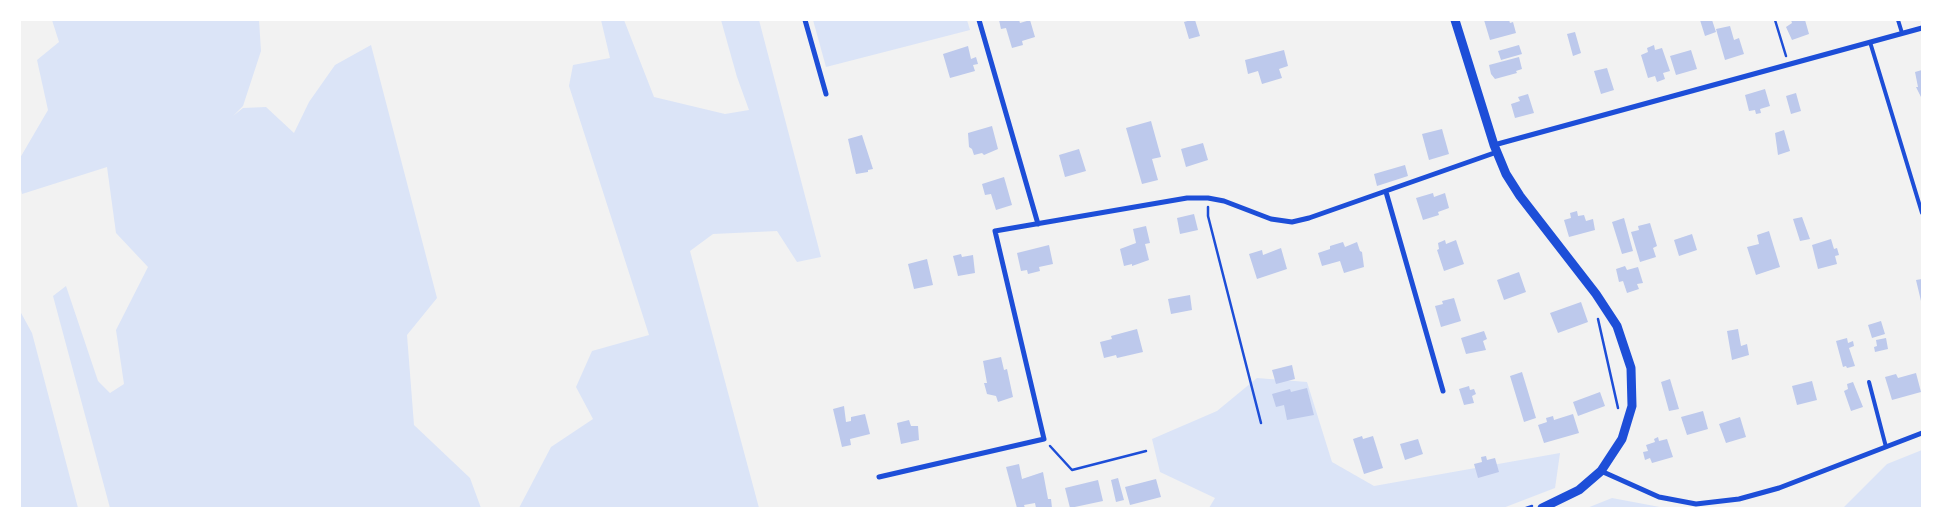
<!DOCTYPE html>
<html>
<head>
<meta charset="utf-8">
<style>
  body { margin:0 }
  #map { position:relative; width:1942px; height:528px; overflow:hidden; background:#f2f2f2; font-family:Barlow,sans-serif }
  canvas { display:block }
  .frame { position:absolute; inset:0; border:21px solid #fff; pointer-events:none }
</style>
</head>
<body>
<div id="map">
<canvas width="1942" height="528"></canvas>
<div class="frame"></div>
</div>
<script>
const g = document.querySelector('canvas').getContext('2d');
g.lineJoin = 'round';
function fillPath(path, color) { g.fillStyle = color; g.fill(path, 'evenodd'); }
const toPath = rows => new Path2D(rows.map(r => 'M' + r).join(''));
function stroke(path, color, width, dash) { g.strokeStyle = color; g.lineWidth = width; g.lineCap = dash ? 'butt' : 'round'; g.setLineDash(dash || []); g.stroke(path); }
fillPath(toPath([
  [52,20,259,20,261,51,243,106,233,116,243,108,266,107,294,133,309,102,335,65,371,45,437,298,407,335,414,425,470,478,481,508,110,508,53,296,66,286,98,381,110,393,124,384,116,330,148,267,116,233,107,167,22,194,20,185,20,158,48,110,37,60,59,42],
  [601,20,624,20,654,97,725,114,749,110,737,77,721,20,759,20,821,257,797,262,777,231,713,234,690,251,759,508,519,508,551,447,593,419,576,387,592,351,649,335,569,86,573,65,610,58],
  [813,20,967,20,970,30,826,67],
  [20,311,32,333,78,508,20,508],
  [1257,378,1307,382,1332,462,1374,486,1560,453,1555,488,1503,508,1209,508,1215,498,1160,472,1152,439,1217,411],
  [1922,450,1922,508,1843,508,1887,464],
  [1612,498,1665,508,1587,508]
]), '#dbe4f7');
fillPath(toPath([
  [999,20,1019,20,1020,23,1030,20,1035,37,1022,41,1023,45,1012,48,1006,28,1001,29],
  [1191,20,1195,20,1200,36,1189,39,1184,22],
  [1484,20,1509,20,1510,23,1513,22,1516,33,1490,40],
  [1700,20,1712,20,1716,32,1705,36],
  [1791,20,1805,20,1809,34,1792,40,1786,27,1792,23],
  [1730,26,1734,40,1739,38,1744,54,1725,60,1716,29],
  [1575,32,1581,53,1573,56,1567,34],
  [1519,45,1522,54,1501,60,1498,51],
  [1654,45,1655,50,1662,48,1670,71,1663,73,1665,79,1657,82,1655,76,1648,78,1641,55,1648,52,1647,48],
  [968,46,971,59,976,57,978,64,973,65,975,71,950,78,943,54],
  [1284,50,1288,66,1279,69,1282,78,1262,84,1258,71,1248,74,1245,60],
  [1691,50,1697,69,1676,75,1670,56],
  [1519,57,1522,69,1516,71,1517,73,1495,79,1491,74,1489,65],
  [1607,68,1614,90,1601,94,1594,71],
  [1922,70,1922,99,1916,87,1918,87,1915,72],
  [1765,89,1770,106,1760,109,1761,113,1756,114,1755,110,1749,111,1745,95],
  [1796,93,1801,111,1791,114,1786,96],
  [1528,94,1534,113,1515,118,1511,104,1520,101,1518,97],
  [1151,121,1161,157,1152,159,1158,180,1142,184,1126,128],
  [992,126,998,149,984,155,982,153,974,155,972,149,969,147,968,133],
  [1442,129,1449,154,1429,160,1422,134],
  [1784,130,1790,151,1778,155,1775,133],
  [862,135,873,169,868,170,868,172,856,174,848,139],
  [1203,143,1208,160,1186,167,1181,149],
  [1079,149,1086,171,1065,177,1059,155],
  [1405,165,1408,176,1377,186,1374,174],
  [1004,177,1012,205,996,210,991,194,985,195,982,184],
  [1433,193,1434,197,1445,193,1449,208,1438,212,1439,215,1423,220,1416,198],
  [1577,211,1578,216,1584,215,1586,221,1593,219,1595,230,1569,237,1564,220,1571,218,1570,213],
  [1194,214,1198,230,1180,234,1177,218],
  [1802,217,1810,239,1800,241,1793,219],
  [1624,218,1633,251,1622,254,1612,222],
  [1650,223,1657,246,1653,248,1656,257,1640,262,1631,232,1639,230,1638,226],
  [1146,226,1150,243,1145,244,1149,260,1132,266,1132,264,1124,266,1120,249,1136,243,1133,229],
  [1769,231,1780,267,1756,275,1747,247,1759,244,1757,235],
  [1692,234,1697,250,1679,256,1674,240],
  [1831,239,1834,249,1837,248,1839,255,1835,256,1837,264,1818,269,1812,245],
  [1445,240,1446,244,1456,240,1464,264,1444,271,1437,250,1439,249,1438,243],
  [1343,242,1345,247,1357,242,1360,251,1362,252,1364,267,1344,273,1340,261,1322,266,1318,253,1330,249,1330,246],
  [1049,245,1053,264,1039,267,1040,271,1028,274,1027,270,1021,271,1017,253],
  [1281,248,1287,269,1257,279,1249,254,1262,250,1263,255],
  [961,254,962,257,973,255,975,273,958,276,953,256],
  [927,259,933,285,914,289,908,264],
  [1625,266,1627,270,1638,267,1643,283,1637,284,1639,289,1627,293,1623,281,1619,282,1616,269],
  [1519,272,1526,292,1504,300,1497,280],
  [1922,279,1922,301,1921,301,1916,280],
  [1190,295,1192,310,1171,314,1168,299],
  [1454,298,1461,321,1441,327,1435,306,1443,304,1442,301],
  [1581,302,1588,322,1558,333,1550,313],
  [1881,321,1885,334,1872,338,1868,325],
  [1137,329,1143,352,1117,358,1116,355,1104,358,1100,342,1112,339,1111,336],
  [1738,329,1741,346,1747,344,1749,355,1732,360,1727,331],
  [1484,331,1487,339,1483,341,1486,350,1466,354,1461,338],
  [1847,338,1848,343,1853,341,1854,346,1849,348,1855,366,1847,368,1846,366,1843,367,1836,341],
  [1886,338,1888,349,1875,352,1874,347,1877,346,1876,340],
  [1001,357,1004,370,1007,369,1013,397,998,402,996,396,987,394,984,383,987,383,983,361],
  [1292,365,1295,379,1276,384,1272,370],
  [1522,372,1536,418,1524,422,1510,376],
  [1916,373,1921,392,1892,400,1885,377,1896,374,1898,378],
  [1670,379,1679,409,1669,411,1661,382],
  [1812,381,1817,400,1797,405,1792,386],
  [1853,382,1863,407,1851,411,1844,391,1848,389,1847,384],
  [1469,386,1470,390,1474,389,1476,394,1472,396,1474,403,1464,405,1459,389],
  [1307,388,1314,415,1287,420,1284,405,1276,407,1272,394,1290,389,1291,392],
  [1600,392,1605,406,1578,416,1573,402],
  [844,406,846,422,851,421,851,417,865,414,870,434,850,439,851,445,842,447,833,409],
  [1703,411,1708,429,1687,435,1681,417],
  [1573,414,1579,433,1544,443,1538,425,1547,422,1546,418,1553,416,1554,420],
  [1740,417,1746,437,1726,443,1719,424],
  [909,420,911,426,918,426,919,440,901,444,897,423],
  [1362,436,1363,439,1373,436,1383,468,1364,474,1353,439],
  [1658,437,1659,441,1667,439,1673,457,1652,463,1650,458,1645,460,1643,452,1648,451,1646,445,1655,442,1654,439],
  [1418,439,1423,454,1405,460,1400,444],
  [1486,456,1487,460,1495,458,1499,472,1478,478,1474,464,1482,462,1481,457],
  [1019,464,1022,479,1043,472,1048,499,1051,499,1052,508,1036,508,1035,503,1024,505,1025,508,1017,508,1006,467],
  [1118,478,1124,500,1116,502,1111,480],
  [1156,479,1161,497,1130,505,1125,487],
  [1098,480,1103,501,1070,508,1065,488]
]), '#bdc9ec');
stroke(toPath([
  [1775,20,1786,56],
  [1208,207,1208,216,1261,423],
  [1598,319,1618,408],
  [1050,446,1072,470,1146,451],
  [1526,508,1532,506]
]), '#1d4ed8', 2.5);
stroke(toPath([
  [1898,20,1902,33],
  [1870,42,1922,213],
  [1869,382,1886,447]
]), '#1d4ed8', 4);
stroke(toPath([
  [805,20,826,94],
  [979,20,1038,224],
  [1494,145,1922,28],
  [1386,192,1443,391],
  [1601,471,1659,497,1696,504,1739,499,1779,488,1922,433],
  [879,477,1044,439,995,231,1187,198,1208,198,1224,201,1271,219,1292,222,1309,218,1497,152]
]), '#1d4ed8', 5);
stroke(toPath([
  [1455,20,1494,145,1506,174,1520,196,1596,294,1617,326,1631,368,1632,406,1622,439,1601,471,1579,490,1542,508]
]), '#1d4ed8', 9);
</script>
</body>
</html>
